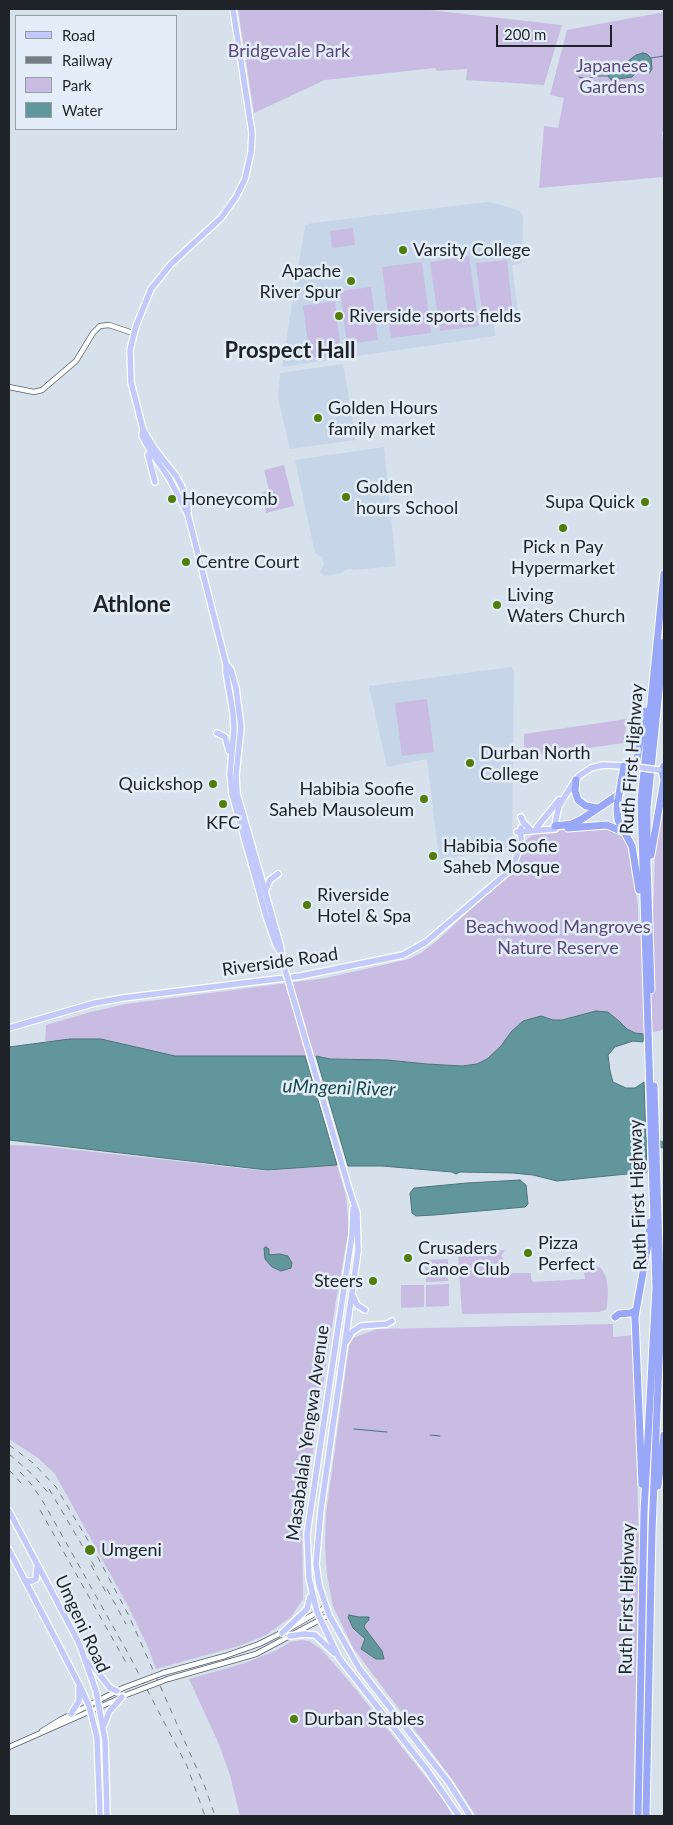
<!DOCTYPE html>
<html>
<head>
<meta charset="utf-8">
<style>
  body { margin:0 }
  #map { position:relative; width:673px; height:1825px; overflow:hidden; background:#d7e1ec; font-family:Lato,sans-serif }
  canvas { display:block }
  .frame { position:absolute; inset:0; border:10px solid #1f2327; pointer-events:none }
  .legend { position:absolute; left:15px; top:15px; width:162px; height:115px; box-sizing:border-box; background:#e4eef9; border:1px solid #959da5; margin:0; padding:6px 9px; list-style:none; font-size:15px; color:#1f2327 }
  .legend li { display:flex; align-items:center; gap:10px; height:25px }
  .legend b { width:25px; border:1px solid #959da5 }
  .scale { position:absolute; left:496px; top:25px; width:116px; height:22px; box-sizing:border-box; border:2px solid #1f2327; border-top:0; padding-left:6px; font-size:15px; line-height:18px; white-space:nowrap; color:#1f2327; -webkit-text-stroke:4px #e4eef9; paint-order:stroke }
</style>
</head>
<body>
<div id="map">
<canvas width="673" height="1825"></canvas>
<div class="frame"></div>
<ul class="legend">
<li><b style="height:6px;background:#c2cafb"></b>Road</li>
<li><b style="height:6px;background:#767c84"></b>Railway</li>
<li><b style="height:14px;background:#c8bce2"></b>Park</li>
<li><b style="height:14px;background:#61979c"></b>Water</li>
</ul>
<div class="scale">200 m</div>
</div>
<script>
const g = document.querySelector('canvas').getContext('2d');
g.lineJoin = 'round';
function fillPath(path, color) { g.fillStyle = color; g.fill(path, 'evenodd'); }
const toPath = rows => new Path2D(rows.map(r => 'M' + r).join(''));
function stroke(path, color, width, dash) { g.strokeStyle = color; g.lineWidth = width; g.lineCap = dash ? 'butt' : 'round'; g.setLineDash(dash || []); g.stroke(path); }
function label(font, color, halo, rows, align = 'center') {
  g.font = font + ' Lato,sans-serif'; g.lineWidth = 5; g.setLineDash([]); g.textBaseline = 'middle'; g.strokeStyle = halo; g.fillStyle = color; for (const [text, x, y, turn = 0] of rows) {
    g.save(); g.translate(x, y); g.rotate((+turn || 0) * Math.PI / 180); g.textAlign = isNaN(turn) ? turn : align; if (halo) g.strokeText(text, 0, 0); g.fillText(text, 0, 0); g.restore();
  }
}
fillPath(toPath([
  [487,202,499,204,520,211,523,216,522,263,512,265,519,319,494,323,495,336,282,367,305,226,312,223],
  [343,364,356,440,290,449,278,397,280,373],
  [384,447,396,566,353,570,349,568,341,573,324,576,320,572,324,564,322,557,315,553,295,460],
  [511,667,514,670,512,849,439,859,427,759,387,767,369,686]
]), '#c6d5e7');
fillPath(toPath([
  [238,9,420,9,562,25,544,85,466,80,467,69,437,71,435,68,325,80,254,113],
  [664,12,664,131,662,132,664,152,664,177,539,188,544,126,558,128,564,98,550,95,567,30],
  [353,228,355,245,332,248,330,231],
  [469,256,479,326,440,331,430,262],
  [507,260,513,315,483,320,476,263],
  [422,262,431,333,391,338,382,267],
  [371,287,378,340,347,344,340,291],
  [335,301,341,354,310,358,303,306],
  [284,465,294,506,266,513,262,493,269,490,264,470],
  [427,699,434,752,402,756,395,703],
  [627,719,624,743,524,757,524,734],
  [664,798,664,1029,663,1030,644,1034,635,1033,626,1029,620,1022,608,1012,562,1020,517,1026,501,1046,487,1059,477,1064,462,1066,352,1059,330,1059,305,1056,175,1056,45,1041,46,1025,91,1012,126,1004,326,978,409,959,421,953,439,939,508,875,523,843,536,832,609,828,622,836,627,843,638,905,638,924,653,924,655,852],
  [9,1145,40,1146,266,1171,337,1165,346,1196,349,1229,336,1300,302,1523,303,1599,291,1617,266,1635,242,1645,156,1669,147,1645,128,1606,55,1474,38,1458,9,1439],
  [505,1250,501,1256,504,1260,505,1273,531,1273,531,1279,533,1282,585,1279,583,1266,588,1263,601,1268,606,1277,608,1290,607,1308,605,1310,599,1312,462,1314,458,1254],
  [448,1259,448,1281,426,1282,425,1260],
  [449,1284,449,1306,426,1307,426,1285],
  [401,1285,424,1285,424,1307,401,1308],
  [613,1324,613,1337,633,1335,639,1546,633,1816,476,1816,452,1779,353,1648,333,1606,327,1575,325,1548,326,1514,350,1339,377,1329],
  [302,1640,309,1641,322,1650,353,1686,444,1800,452,1816,240,1816,230,1775,218,1742,189,1679,245,1663,275,1651,290,1642]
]), '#c8bce2');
const water = toPath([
  [643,53,647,54,651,58,652,69,650,72,637,72,632,77,611,80,608,76,636,55,643,53],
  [596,1011,608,1012,620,1022,627,1029,635,1033,644,1034,643,1042,633,1041,615,1047,608,1055,610,1071,613,1082,626,1088,635,1088,644,1082,647,1172,557,1181,533,1175,513,1173,460,1172,456,1174,452,1172,382,1166,348,1166,316,1056,330,1059,387,1060,427,1064,462,1066,477,1064,487,1059,501,1046,511,1032,523,1021,541,1016,553,1020,562,1020,596,1011],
  [70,1039,101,1039,175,1056,305,1056,337,1165,267,1170,9,1140,9,1047,70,1039],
  [520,1180,526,1185,528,1204,525,1207,434,1215,416,1216,412,1213,410,1193,414,1188,467,1183,520,1180],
  [266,1247,269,1249,269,1255,280,1254,288,1256,292,1263,291,1268,281,1271,272,1267,265,1259,264,1248,266,1247],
  [349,1615,359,1617,369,1617,369,1620,365,1624,364,1627,382,1651,384,1659,376,1659,361,1649,365,1639,353,1628,348,1617,349,1615]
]);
fillPath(water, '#61979c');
stroke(water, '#4d7479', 1);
stroke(toPath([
  [651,58,664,56],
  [579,77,587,79,597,76,608,76],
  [354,1429,387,1432],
  [430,1435,440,1436]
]), '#4d7479', 1);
stroke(toPath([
  [638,1139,664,1145]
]), '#61979c', 7);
const minor = toPath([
  [9,387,34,392,42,390,76,361,93,333,100,326,109,325,133,333],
  [163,1673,225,1656,259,1644,287,1630,326,1607],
  [168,1679,256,1654,329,1615],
  [42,1731,60,1720,123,1688],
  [9,1747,120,1698]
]);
const major = toPath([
  [143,429,154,448,176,476,182,487,188,505,188,515,226,664,226,672,233,713,234,729,230,774,232,794,266,916,276,945,280,952],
  [153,449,148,455,155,482],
  [188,515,169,478,153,455,142,436,143,429,131,382,130,350,136,326,151,289,171,264,221,218,236,197,245,179,251,152,252,133,233,9],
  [226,664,231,670,236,688,241,727,236,775,237,793,280,944,283,963],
  [217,733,225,737,229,751],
  [521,817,523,822,529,828],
  [537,827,559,800],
  [517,832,555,829,556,819,559,806,572,785,579,776,591,768,603,765,626,766],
  [265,892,270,880,278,874],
  [9,1028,95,1003,123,998,301,976,403,955,426,942,507,873,514,863,521,844,521,828],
  [350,1192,357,1213,358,1251,321,1509,316,1564,319,1585,329,1615,359,1668,449,1783,470,1816],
  [353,1209,352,1235,307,1534,309,1578,317,1612,339,1658,427,1770,459,1816],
  [353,1296,357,1305,365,1310],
  [347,1341,352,1332,361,1326,387,1324,392,1321],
  [9,1511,79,1643,96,1691,105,1740,107,1816],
  [9,1550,79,1684,89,1706,97,1737,100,1816],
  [25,1581,32,1581,36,1579,37,1567],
  [282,1633,307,1609,310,1597],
  [290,1636,304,1634,315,1635,334,1653],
  [85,1660,93,1666,110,1688,117,1691],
  [71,1714,79,1701,79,1688],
  [104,1725,109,1712,122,1697]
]);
const highway = toPath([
  [576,780,575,791,578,800,586,806,598,808],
  [621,783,624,766],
  [618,800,617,808,618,820,632,846,639,890],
  [555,826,572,824,582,819,615,797,630,783,635,771,645,711],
  [568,828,607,825,623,832],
  [651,855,664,780,662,770,664,766],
  [651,990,647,863,647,808,664,642],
  [615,1317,619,1314,631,1313,636,1310],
  [642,1484,635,1317,648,1244,650,1222],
  [658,1486,664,1435],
  [638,1816,644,1512,656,1288,641,801,664,574],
  [646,1816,652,1531,661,1314,654,1086]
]);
stroke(minor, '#565f68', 6);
stroke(major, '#fff', 8);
stroke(highway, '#fff', 9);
stroke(minor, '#fff', 4.5);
stroke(major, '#c2cafb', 5.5);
stroke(highway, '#99a7f8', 7);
stroke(toPath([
  [9,1445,33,1463,56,1487,95,1552,129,1616,205,1787,215,1816],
  [9,1454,33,1475,51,1496],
  [9,1470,23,1485],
  [20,1472,32,1485,45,1505,129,1655,187,1766,205,1816],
  [49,1489,96,1569],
  [40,1510,128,1666],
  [91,1565,108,1596],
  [107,1589,126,1624]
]), '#767c84', 1, [6, 6]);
const minorBridge = toPath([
  [123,1688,163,1673],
  [126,1695,168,1679]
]);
const majorBridge = toPath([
  [629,766,659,770],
  [283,963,350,1192]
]);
const highwayBridge = toPath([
  [618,800,621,783]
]);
stroke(minorBridge, '#565f68', 6, []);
stroke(majorBridge, '#fff', 8, []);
stroke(highwayBridge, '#fff', 9, []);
stroke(minorBridge, '#fff', 4.5);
stroke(majorBridge, '#c2cafb', 5.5);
stroke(highwayBridge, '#99a7f8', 7);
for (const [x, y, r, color] of [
  [403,250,5,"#507e09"],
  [351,281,5,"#507e09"],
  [339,316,5,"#507e09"],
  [318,418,5,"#507e09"],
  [346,497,5,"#507e09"],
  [172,499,5,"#507e09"],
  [645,502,5,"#507e09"],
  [563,528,5,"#507e09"],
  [186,562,5,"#507e09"],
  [497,605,5,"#507e09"],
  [470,763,5,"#507e09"],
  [213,784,5,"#507e09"],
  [424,799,5,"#507e09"],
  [223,804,5,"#507e09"],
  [433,856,5,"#507e09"],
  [307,905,5,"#507e09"],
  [528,1253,5,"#507e09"],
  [408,1258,5,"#507e09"],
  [373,1281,5,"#507e09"],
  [90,1550,6,"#507e09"],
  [294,1719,5,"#507e09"]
]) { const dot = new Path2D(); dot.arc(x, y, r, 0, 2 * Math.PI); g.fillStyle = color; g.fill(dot); stroke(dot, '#e4eef9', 2); }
label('18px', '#5b477c', '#e4eef9', [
  ["Bridgevale Park",289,51],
  ["Japanese",612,66],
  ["Gardens",612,87],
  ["Beachwood Mangroves",558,927],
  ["Nature Reserve",558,948]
]);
label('18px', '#1f2327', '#e4eef9', [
  ["Varsity College",413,250],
  ["Apache",341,271,"right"],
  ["River Spur",341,292,"right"],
  ["Riverside sports fields",349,316],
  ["Golden Hours",328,408],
  ["family market",328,429],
  ["Golden",356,487],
  ["hours School",356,508],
  ["Honeycomb",182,499],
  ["Supa Quick",635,502,"right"],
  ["Pick n Pay",563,547,"center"],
  ["Hypermarket",563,568,"center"],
  ["Centre Court",196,562],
  ["Living",507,595],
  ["Waters Church",507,616],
  ["Durban North",480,753],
  ["College",480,774],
  ["Quickshop",203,784,"right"],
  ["Habibia Soofie",414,789,"right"],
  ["Saheb Mausoleum",414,810,"right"],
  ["KFC",223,823,"center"],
  ["Habibia Soofie",443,846],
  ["Saheb Mosque",443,867],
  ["Riverside",317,895],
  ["Hotel & Spa",317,916],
  ["Pizza",538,1243],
  ["Perfect",538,1264],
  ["Crusaders",418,1248],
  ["Canoe Club",418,1269],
  ["Steers",363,1281,"right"],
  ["Umgeni",101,1550],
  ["Durban Stables",304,1719]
], 'left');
label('18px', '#1f2327', '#e4eef9', [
  ["Ruth First Highway",632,759,-86],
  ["Riverside Road",280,962,-8],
  ["Ruth First Highway",638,1195,-92],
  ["Masabalala Yengwa Avenue",308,1433,-82],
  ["Ruth First Highway",627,1599,-89],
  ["Umgeni Road",82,1624,65]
]);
label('italic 19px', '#16484d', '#e4eef9', [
  ["uMngeni River",339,1088,2]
]);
label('bold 22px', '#1f2327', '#e4eef9', [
  ["Prospect Hall",290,351],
  ["Athlone",132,605]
]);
</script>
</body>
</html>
